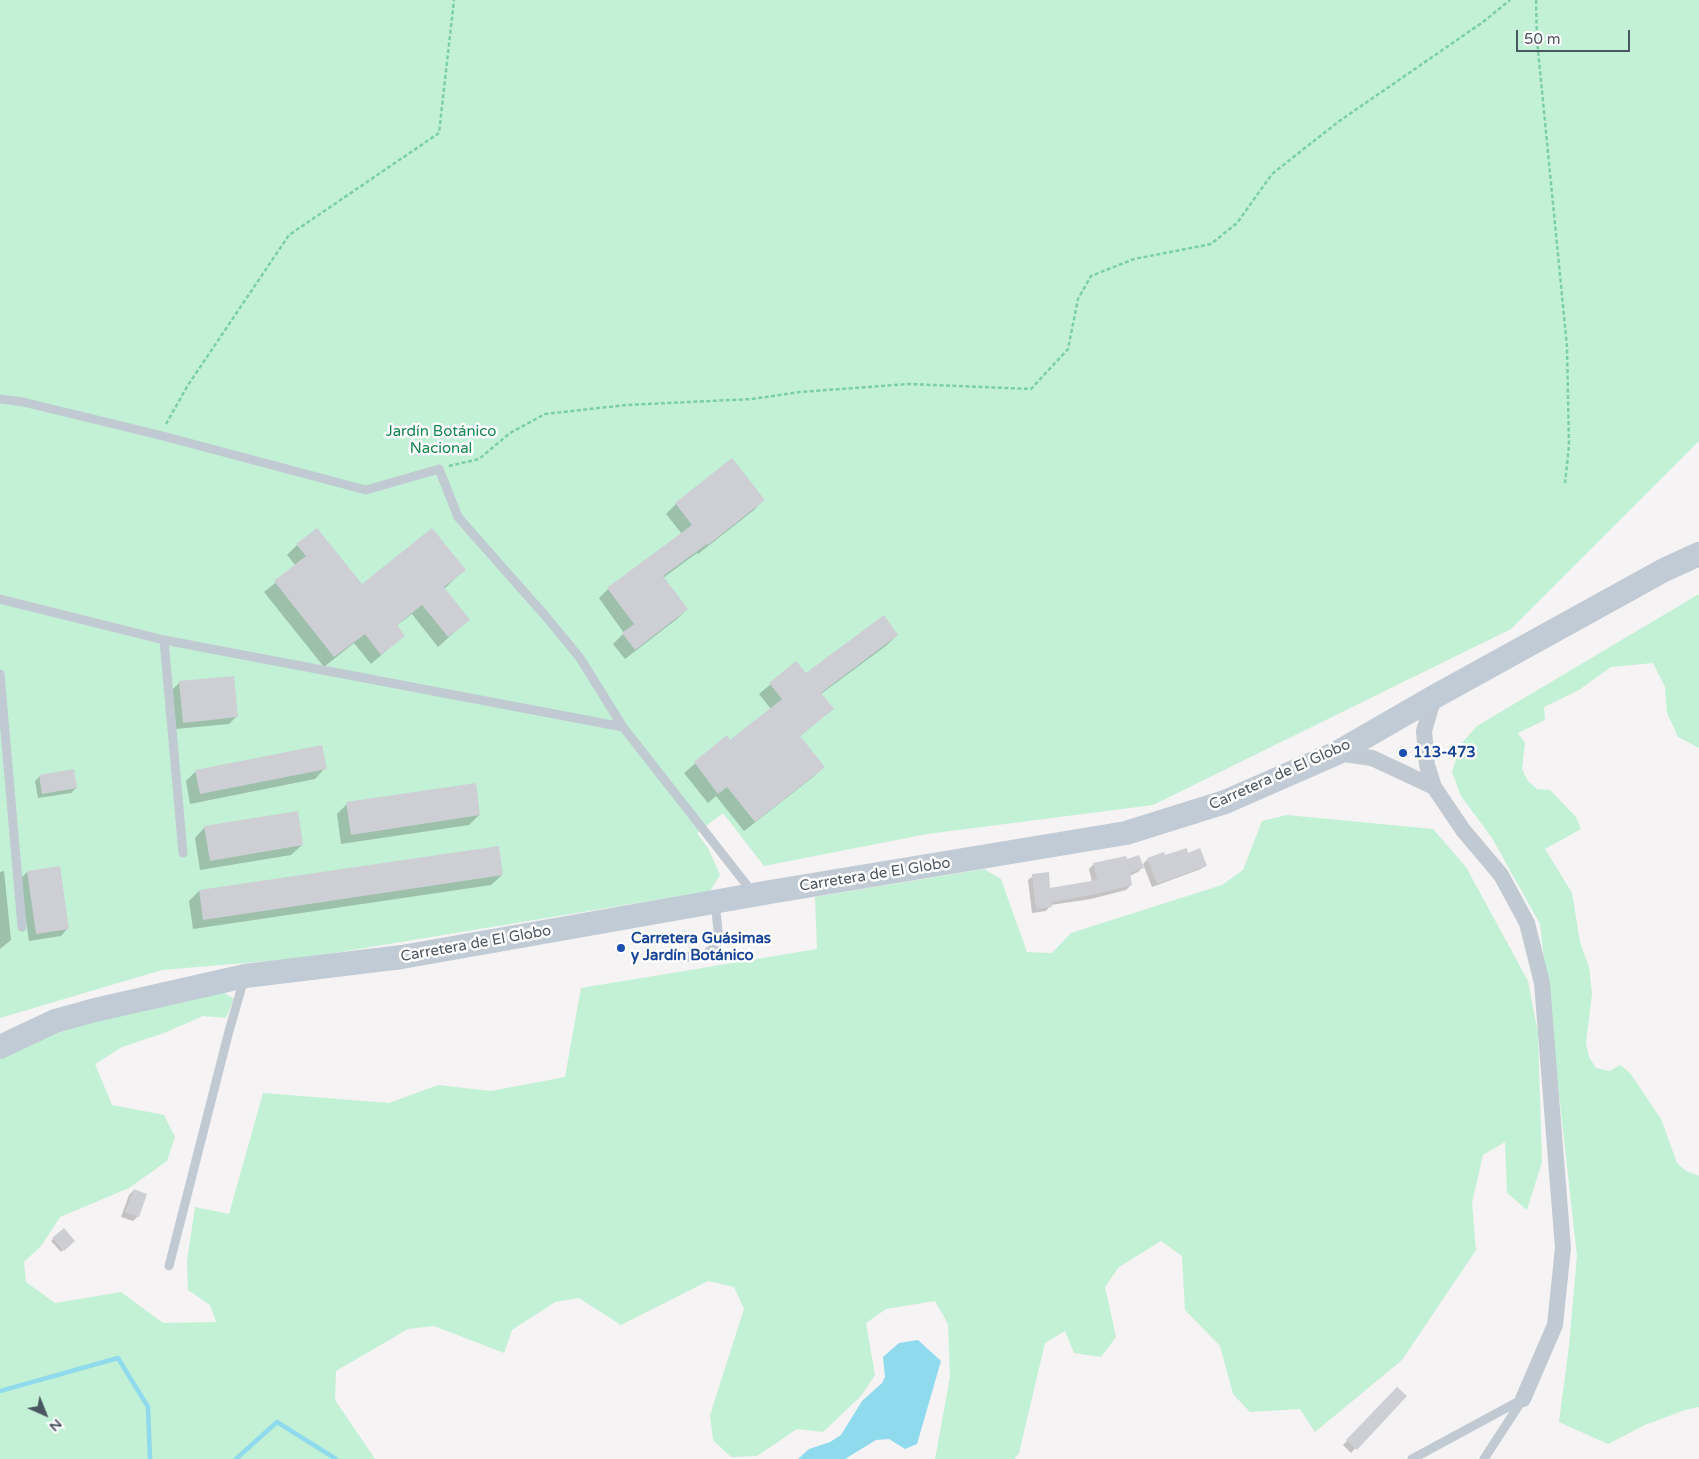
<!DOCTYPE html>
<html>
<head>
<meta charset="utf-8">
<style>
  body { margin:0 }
  #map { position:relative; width:1699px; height:1459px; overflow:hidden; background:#f5f3f3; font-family:"Varela Round",sans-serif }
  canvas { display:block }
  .north { position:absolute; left:20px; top:1389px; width:50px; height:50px; -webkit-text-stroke:4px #fff; paint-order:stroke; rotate:136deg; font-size:14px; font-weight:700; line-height:20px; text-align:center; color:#4a5661 }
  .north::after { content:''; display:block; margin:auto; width:18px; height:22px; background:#4a5661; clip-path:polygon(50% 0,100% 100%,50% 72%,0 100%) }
  .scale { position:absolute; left:1516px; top:30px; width:114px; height:22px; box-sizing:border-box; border:2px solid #4a5661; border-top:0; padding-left:6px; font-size:15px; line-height:18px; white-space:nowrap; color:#4a5661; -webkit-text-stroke:4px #fff; paint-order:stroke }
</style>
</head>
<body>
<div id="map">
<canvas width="1699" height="1459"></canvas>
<div class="north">N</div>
<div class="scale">50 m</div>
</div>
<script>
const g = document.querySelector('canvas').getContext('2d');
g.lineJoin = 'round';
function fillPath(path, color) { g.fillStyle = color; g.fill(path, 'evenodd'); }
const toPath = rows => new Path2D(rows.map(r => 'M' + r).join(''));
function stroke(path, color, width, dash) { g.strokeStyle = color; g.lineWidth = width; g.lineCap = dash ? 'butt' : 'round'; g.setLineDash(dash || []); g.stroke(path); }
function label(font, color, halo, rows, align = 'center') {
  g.font = font + ' "Varela Round",sans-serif'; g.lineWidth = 5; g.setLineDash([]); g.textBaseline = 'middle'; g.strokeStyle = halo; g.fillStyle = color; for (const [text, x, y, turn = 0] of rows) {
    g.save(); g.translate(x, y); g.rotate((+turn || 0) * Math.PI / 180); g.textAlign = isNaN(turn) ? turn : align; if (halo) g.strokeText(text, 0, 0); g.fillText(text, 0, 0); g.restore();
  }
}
fillPath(toPath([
  [0,0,1699,0,1699,441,1511,629,1153,805,927,834,764,866,723,813,697,833,708,848,720,875,710,891,304,958,162,970,0,1018],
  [1699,594,1699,748,1678,737,1667,713,1665,687,1653,663,1611,667,1579,690,1544,707,1545,720,1518,733,1525,743,1522,769,1528,781,1537,789,1550,790,1576,817,1581,829,1545,849,1572,893,1580,942,1589,967,1592,994,1586,1043,1589,1057,1596,1068,1610,1071,1620,1065,1630,1073,1661,1119,1677,1163,1686,1171,1699,1176,1699,1407,1685,1410,1645,1425,1608,1444,1559,1422,1569,1346,1577,1256,1540,924,1492,838,1461,796,1452,772,1461,744,1477,726],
  [1287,815,1433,829,1466,867,1528,981,1538,1033,1542,1162,1527,1210,1507,1193,1505,1142,1483,1155,1472,1203,1476,1250,1402,1360,1315,1432,1300,1409,1250,1412,1233,1394,1220,1346,1185,1310,1182,1256,1161,1241,1119,1267,1105,1287,1116,1337,1101,1357,1074,1353,1065,1331,1045,1343,1019,1453,1014,1459,935,1459,950,1377,948,1324,935,1301,886,1309,866,1323,875,1375,861,1396,823,1432,797,1429,757,1456,731,1457,713,1440,710,1415,744,1309,734,1287,708,1281,621,1325,579,1298,555,1302,512,1330,504,1353,434,1326,408,1329,336,1371,335,1400,375,1459,0,1459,0,1055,57,1026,223,992,234,999,226,1018,203,1016,164,1033,122,1047,95,1064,112,1105,164,1115,175,1137,167,1161,129,1188,60,1217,41,1246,24,1262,26,1282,55,1303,121,1292,163,1323,216,1322,210,1305,188,1290,187,1261,195,1207,229,1214,263,1093,389,1103,438,1085,491,1091,565,1077,581,988,817,949,815,897,984,869,1001,879,1027,952,1052,953,1071,933,1222,885,1243,870,1262,821]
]), '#c3f1d5');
fillPath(toPath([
  [918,1340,941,1361,917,1444,905,1449,889,1439,876,1440,845,1459,798,1459,809,1449,830,1442,841,1435,862,1401,882,1383,885,1377,883,1357,899,1343]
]), '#90daee');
fillPath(toPath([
  [732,460,763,500,754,510,698,554,697,553,663,578,687,609,677,619,625,659,613,644,624,633,599,598,608,589,682,534,666,514,676,504],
  [297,545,361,586,464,570,444,589,468,620,438,647,412,614,396,626,403,636,371,664,354,643,324,667,264,592,296,566,287,555],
  [897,635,887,645,821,694,832,709,799,737,823,767,813,777,744,831,716,796,708,803,684,773,727,737,730,741,771,709,759,694,796,663,806,675],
  [179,683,236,717,229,724,176,729,172,690],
  [325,768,315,779,190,804,186,781,196,771],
  [40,776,76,788,71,793,38,798,35,781],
  [347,804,479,815,469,825,341,844,337,814],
  [205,827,302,845,291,855,200,870,195,838],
  [1163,853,1165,857,1187,854,1206,865,1201,869,1152,887,1143,864,1148,859],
  [1126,861,1142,868,1138,872,1129,876,1131,885,1126,890,1091,899,1051,905,1046,911,1032,913,1028,880,1033,876,1049,889,1092,882,1089,869,1094,864],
  [4,871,11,940,0,949,0,872],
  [27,872,68,928,61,936,29,941,20,879],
  [502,875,491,885,193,929,189,901,199,891],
  [134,1190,138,1216,133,1221,121,1217,129,1195],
  [64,1230,73,1241,61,1252,51,1241],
  [1397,1388,1405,1396,1351,1453,1343,1445]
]), '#0003');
stroke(toPath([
  [0,1391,118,1358,148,1407,150,1459],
  [236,1459,277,1422,336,1459]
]), '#90daee', 4.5);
fillPath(toPath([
  [732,458,765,500,708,545,707,544,663,576,688,609,635,650,622,633,634,624,607,588,692,525,675,503],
  [317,528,362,584,432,528,466,570,444,587,470,620,448,637,422,605,397,625,405,636,381,655,365,634,334,657,274,581,306,556,296,544],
  [884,615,898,635,821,693,834,709,800,736,825,767,755,822,727,787,718,794,694,762,727,735,730,740,782,699,769,683,796,661,806,673],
  [234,676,238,717,183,723,179,681],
  [322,745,327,769,200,794,195,770],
  [74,769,77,788,42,794,39,775],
  [476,783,480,815,351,835,346,802],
  [298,811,303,845,210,861,204,826],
  [499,846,503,875,203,920,199,890],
  [1187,848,1188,853,1200,848,1207,866,1157,884,1147,858,1164,852,1165,855],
  [1139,855,1144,868,1130,873,1132,885,1096,894,1052,902,1052,907,1036,909,1032,874,1049,872,1050,888,1097,880,1093,863,1126,856,1127,859],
  [60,866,69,929,36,934,27,871],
  [134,1189,147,1194,139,1217,125,1212],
  [64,1228,75,1241,64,1251,52,1238],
  [1397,1387,1407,1396,1357,1450,1346,1440]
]), '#cdcfd5');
stroke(toPath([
  [1536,0,1537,40,1567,347,1569,446,1565,483],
  [166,424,188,385,289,235,439,133,454,0],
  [449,466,479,459,510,433,545,414,626,405,752,399,800,392,909,384,1031,389,1068,349,1078,299,1091,276,1134,259,1211,244,1237,223,1272,174,1338,122,1483,22,1510,0]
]), '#7ad0a6', 2.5, [4, 2.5]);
stroke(toPath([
  [0,399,23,402,159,435,366,490,439,469,458,517,548,619,580,658,623,727,753,893],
  [0,599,164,640,623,727],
  [164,640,183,853],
  [0,674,22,927],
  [681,958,705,954,717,945,719,940,715,902],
  [169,1266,229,1031,244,979],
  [1412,1459,1523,1399],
  [1484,1459,1521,1402]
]), '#c1cad2', 9);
stroke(toPath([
  [1434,697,1424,731,1427,765,1434,787,1463,830,1501,875,1527,923,1542,983,1563,1248,1555,1325,1523,1399],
  [1337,753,1372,758,1434,787]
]), '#c1cad2', 16);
stroke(toPath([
  [0,1047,55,1021,95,1010,245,976,402,957,770,892,1126,833,1225,802,1337,753,1434,697,1664,570,1699,554]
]), '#c1cbd6', 24);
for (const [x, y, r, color] of [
  [1403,753,5,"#1a4fb4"],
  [621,948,5,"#1a4fb4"]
]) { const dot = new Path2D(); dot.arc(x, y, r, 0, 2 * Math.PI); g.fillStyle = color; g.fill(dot); stroke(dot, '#fff', 2); }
label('15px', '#17864f', '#fff', [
  ["Jardín Botánico",441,432],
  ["Nacional",441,449]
]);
label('bold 15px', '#164399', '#fff', [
  ["113-473",1413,753],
  ["Carretera Guásimas",631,939],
  ["y Jardín Botánico",631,956]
], 'left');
label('15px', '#4a5661', '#fff', [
  ["Carretera de El Globo",1280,775,-24],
  ["Carretera de El Globo",875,875,-9],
  ["Carretera de El Globo",476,944,-10]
]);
</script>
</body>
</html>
